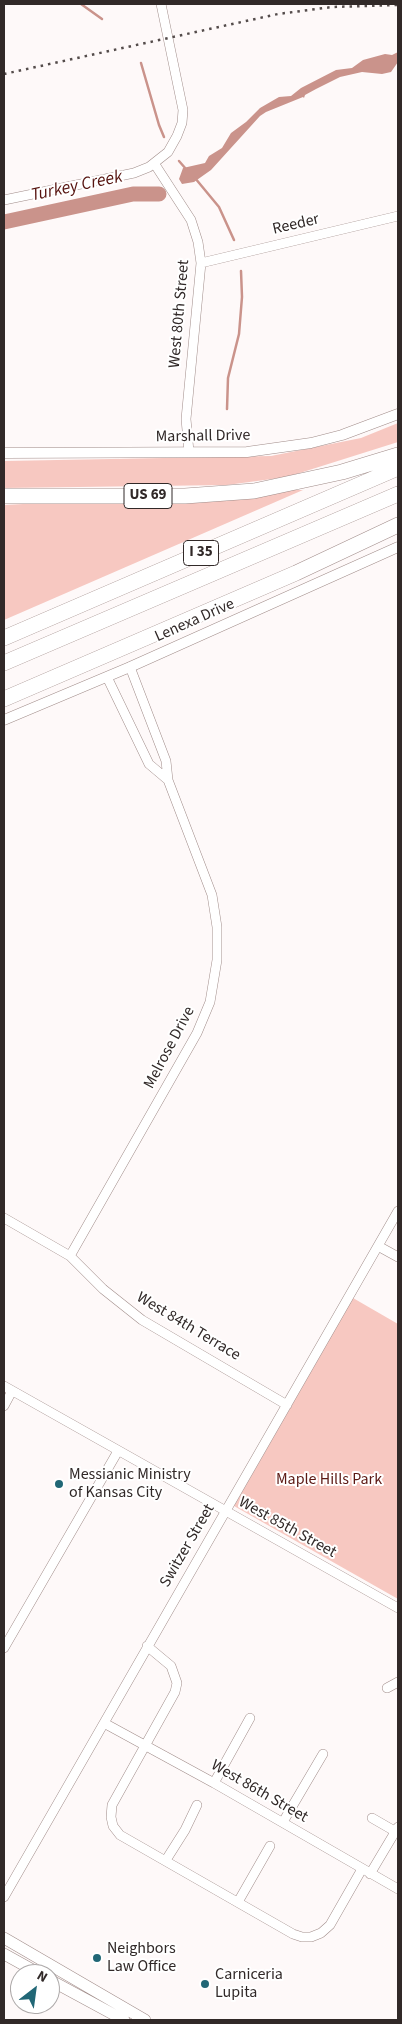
<!DOCTYPE html>
<html>
<head>
<meta charset="utf-8">
<style>
  body { margin:0 }
  #map { position:relative; width:402px; height:2024px; overflow:hidden; background:#fef9f9; font-family:"Source Sans 3",sans-serif }
  canvas { display:block }
  .frame { position:absolute; inset:0; border:5px solid #312928; pointer-events:none }
  .north { position:absolute; left:10px; top:1964px; width:50px; height:50px; box-sizing:border-box; background:#fff; border:1px solid #ada9a9; border-radius:50%; rotate:30deg; font-size:14px; font-weight:700; line-height:20px; text-align:center; color:#312928 }
  .north::after { content:''; display:block; margin:auto; width:18px; height:22px; background:#216776; clip-path:polygon(50% 0,100% 100%,50% 72%,0 100%) }
</style>
</head>
<body>
<div id="map">
<canvas width="402" height="2024"></canvas>
<div class="frame"></div>
<div class="north">N</div>
</div>
<script>
const g = document.querySelector('canvas').getContext('2d');
g.lineJoin = 'round';
function fillPath(path, color) { g.fillStyle = color; g.fill(path, 'evenodd'); }
const toPath = rows => new Path2D(rows.map(r => 'M' + r).join(''));
function stroke(path, color, width, dash) { g.strokeStyle = color; g.lineWidth = width; g.lineCap = dash ? 'butt' : 'round'; g.setLineDash(dash || []); g.stroke(path); }
function label(font, color, halo, rows, align = 'center') {
  g.font = font + ' "Source Sans 3",sans-serif'; g.lineWidth = 4; g.setLineDash([]); g.textBaseline = 'middle'; g.strokeStyle = halo; g.fillStyle = color; for (const [text, x, y, turn = 0] of rows) {
    g.save(); g.translate(x, y); g.rotate((+turn || 0) * Math.PI / 180); g.textAlign = isNaN(turn) ? turn : align; if (halo) g.strokeText(text, 0, 0); g.fillText(text, 0, 0); g.restore();
  }
}
fillPath(toPath([
  [398,423,398,442,287,477,227,485,4,488,4,461,271,456,361,438],
  [291,490,303,490,4,620,4,505],
  [353,1298,398,1324,398,1599,234,1506]
]), '#f7c8c1');
fillPath(toPath([
  [398,52,398,62,391,72,382,74,362,72,340,77,316,89,305,95,304,98,303,97,266,112,260,116,211,170,194,182,182,184,179,179,183,168,205,163,209,156,222,148,231,133,246,122,260,108,279,97,291,96,301,88,336,70,352,68,363,60,385,54,392,55]
]), '#ca938b');
stroke(toPath([
  [81,4,102,19],
  [141,63,159,125,164,137],
  [179,161,186,169],
  [195,178,219,207,234,240],
  [227,409,228,378,239,334,242,297,241,271]
]), '#ca938b', 2.5);
stroke(toPath([
  [4,222,133,194,159,194]
]), '#ca938b', 15);
const minor = toPath([
  [154,163,191,220,198,242,201,263,186,419,189,452],
  [4,200,134,173,149,167,168,152,177,136,182,123,183,110,161,4],
  [201,263,398,216],
  [107,677,149,764,168,780],
  [4,1218,70,1256,103,1289,142,1320,287,1405],
  [378,1246,398,1257],
  [70,1256,197,1033,210,1002,217,960,217,927,212,895,168,780,166,761,130,667],
  [4,1386,398,1608],
  [4,1406,12,1391],
  [147,1646,171,1666,177,1683,175,1692,112,1805,111,1817,113,1826,120,1835,293,1934,302,1937,311,1937,321,1933,330,1925,362,1869],
  [4,1648,118,1451],
  [387,1688,398,1682],
  [104,1723,214,1783,398,1889],
  [214,1783,250,1718],
  [372,1818,398,1833],
  [283,1822,323,1754],
  [166,1860,185,1830,197,1805],
  [370,1874,398,1827],
  [4,1897,398,1211],
  [238,1902,270,1846]
]);
const tertiary = toPath([
  [4,453,247,452,311,443,342,435,398,414],
  [4,720,130,667,398,547]
]);
const secondary = toPath([
  [4,1938,145,2020],
  [4,1954,40,1974],
  [50,1980,124,2020]
]);
const motorway = toPath([
  [4,496,185,496,254,491,342,472,398,455],
  [4,638,398,468],
  [4,663,398,494],
  [4,699,296,573,398,525]
]);
stroke(minor, '#a08c89', 10);
stroke(tertiary, '#a08c89', 11);
stroke(secondary, '#a08c89', 12);
stroke(motorway, '#a08c89', 16);
stroke(minor, '#fff', 9);
stroke(tertiary, '#fff', 10);
stroke(secondary, '#fff', 11);
stroke(motorway, '#fff', 15);
stroke(toPath([
  [4,74,278,14,332,7,398,5]
]), '#544c4b', 2.5, [2.5, 5]);
for (const [x, y, r, color] of [
  [59,1484,5,"#216776"],
  [97,1958,5,"#216776"],
  [205,1984,5,"#216776"]
]) { const dot = new Path2D(); dot.arc(x, y, r, 0, 2 * Math.PI); g.fillStyle = color; g.fill(dot); stroke(dot, '#fff', 2); }
for (const [x, y, w] of [
  [148,496,48],
  [201,553,35]
]) { const box = new Path2D(); box.roundRect(x - w / 2, y - 12.5, w, 25, 4); g.fillStyle = '#fff'; g.fill(box); stroke(box, '#312928', 1); }
label('bold 15px', '#312928', null, [
  ["US 69",148,496],
  ["I 35",201,553]
]);
label('16px', '#312928', '#fff', [
  ["Reeder",296,225,-13],
  ["West 80th Street",180,314,-85],
  ["Marshall Drive",203,437,-1],
  ["Lenexa Drive",195,621,-24],
  ["Melrose Drive",170,1048,-62],
  ["West 84th Terrace",188,1327,31],
  ["West 85th Street",287,1528,29],
  ["Switzer Street",188,1546,-60],
  ["West 86th Street",259,1792,30]
]);
label('16px', '#312928', '#fff', [
  ["Messianic Ministry",69,1475],
  ["of Kansas City",69,1493],
  ["Neighbors",107,1949],
  ["Law Office",107,1967],
  ["Carniceria",215,1975],
  ["Lupita",215,1993]
], 'left');
label('16px', '#5b1813', '#fff', [
  ["Maple Hills Park",329,1480]
]);
label('italic 18px', '#571410', '#fff', [
  ["Turkey Creek",77,187,-12]
]);
</script>
</body>
</html>
